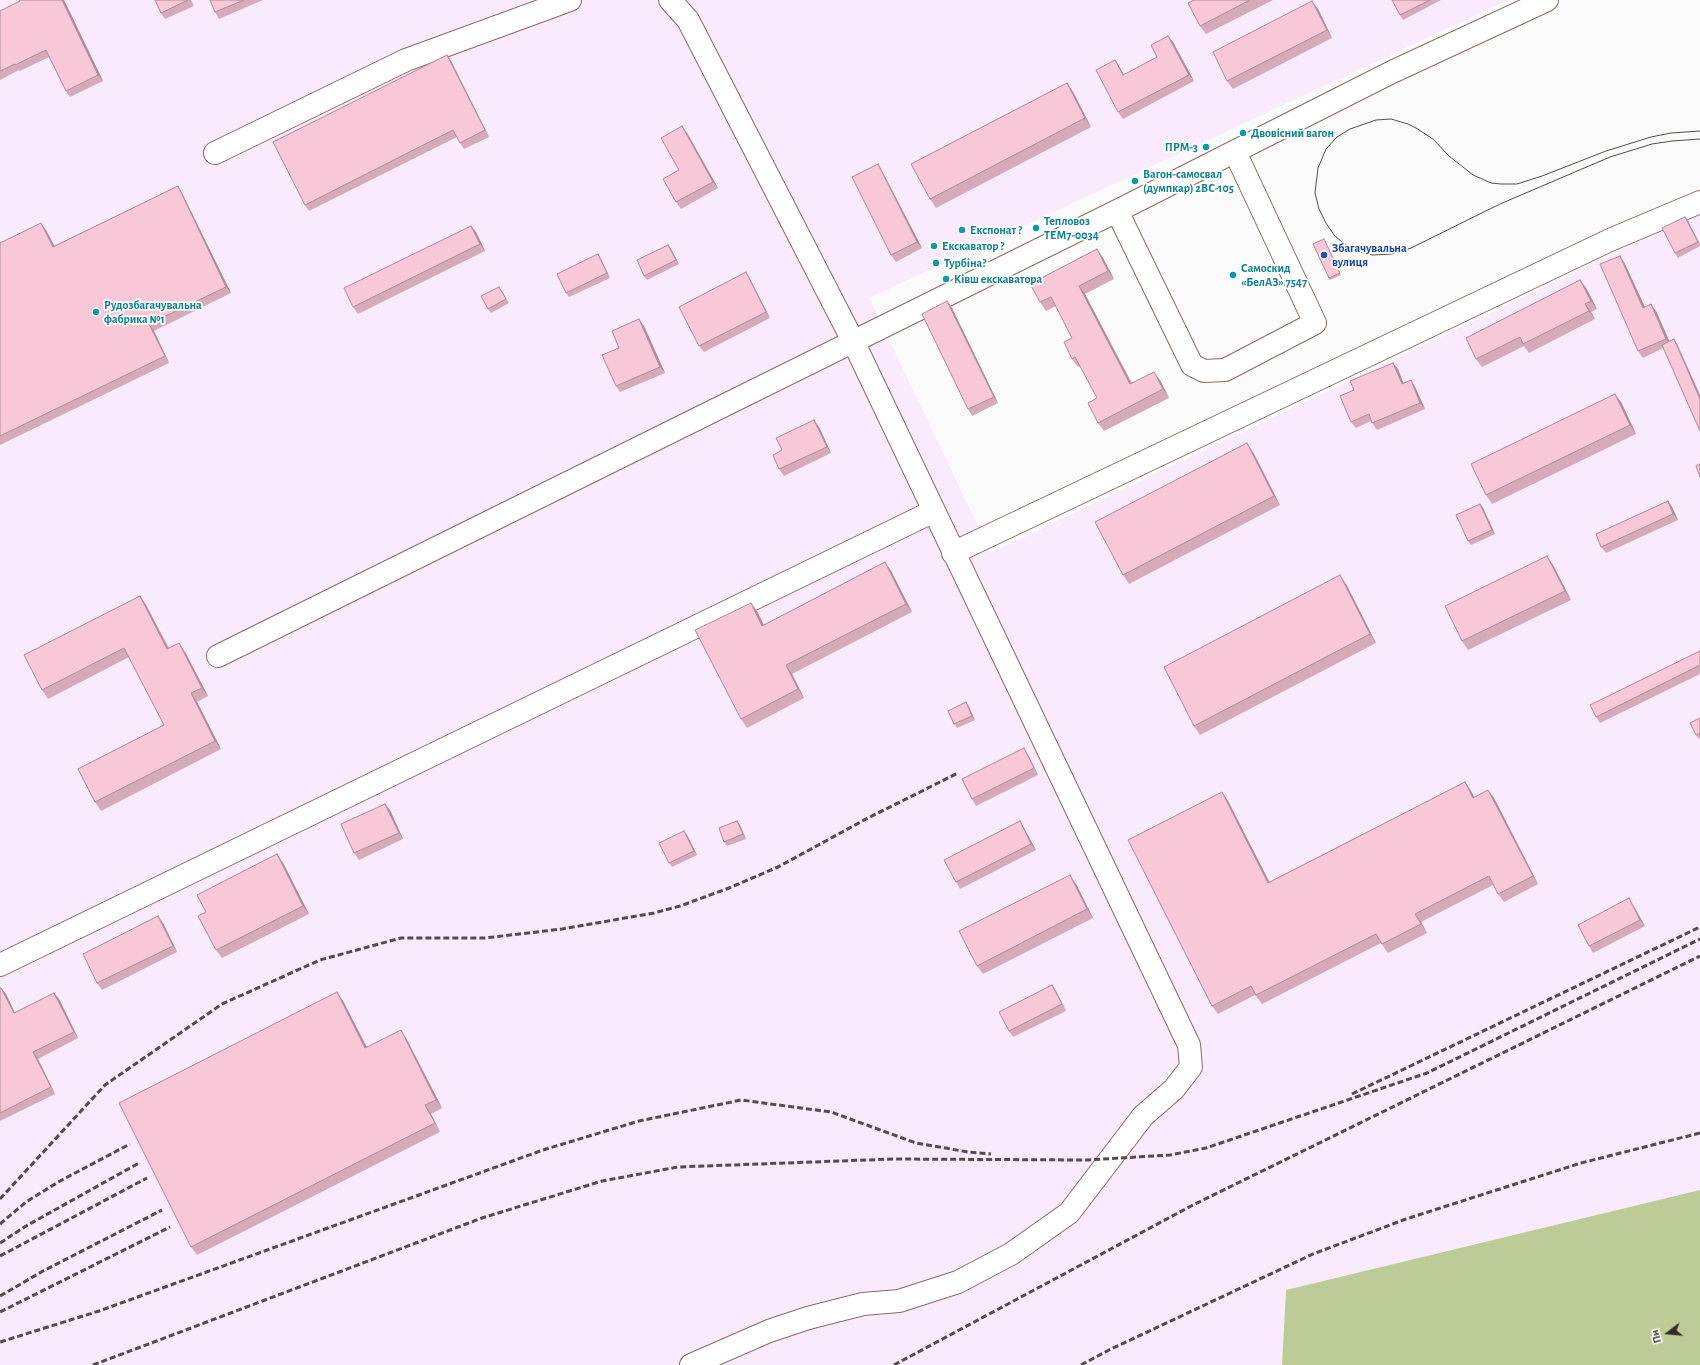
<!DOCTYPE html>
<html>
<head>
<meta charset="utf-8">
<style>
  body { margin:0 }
  #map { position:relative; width:1700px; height:1365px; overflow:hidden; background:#fafafa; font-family:"Alegreya Sans",sans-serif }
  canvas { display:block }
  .north { position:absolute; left:1648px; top:1313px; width:40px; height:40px; -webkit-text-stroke:3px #fff; paint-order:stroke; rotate:254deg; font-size:11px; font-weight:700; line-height:16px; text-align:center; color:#382924 }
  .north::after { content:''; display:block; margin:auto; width:14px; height:18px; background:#382924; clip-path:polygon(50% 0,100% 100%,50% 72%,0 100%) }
</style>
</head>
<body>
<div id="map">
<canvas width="1700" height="1365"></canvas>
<div class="north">Пн</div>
</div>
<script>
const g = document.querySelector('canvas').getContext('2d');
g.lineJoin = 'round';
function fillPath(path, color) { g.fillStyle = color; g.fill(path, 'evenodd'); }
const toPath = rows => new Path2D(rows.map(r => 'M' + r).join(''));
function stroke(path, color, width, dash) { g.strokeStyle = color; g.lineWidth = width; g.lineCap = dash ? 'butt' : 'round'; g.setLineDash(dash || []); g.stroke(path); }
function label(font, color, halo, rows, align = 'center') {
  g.font = font + ' "Alegreya Sans",sans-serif'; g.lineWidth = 3.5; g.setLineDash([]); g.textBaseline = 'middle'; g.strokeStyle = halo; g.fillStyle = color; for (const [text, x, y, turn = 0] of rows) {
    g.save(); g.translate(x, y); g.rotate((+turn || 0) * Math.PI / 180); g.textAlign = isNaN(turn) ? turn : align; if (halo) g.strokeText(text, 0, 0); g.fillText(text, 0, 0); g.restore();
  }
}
fillPath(toPath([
  [0,0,1508,0,869,298,991,553,1700,212,1700,1190,1286,1290,1282,1365,0,1365]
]), '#f9eafe');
fillPath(toPath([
  [1700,1190,1700,1365,1282,1365,1286,1290]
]), '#bdcc96');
const minor = toPath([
  [670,0,688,20,853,341,1189,1045,1191,1067,1174,1089,1143,1116,1069,1213,1011,1254,958,1282,899,1301,863,1304,808,1318,769,1331,691,1365],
  [215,153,406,60,570,0],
  [1117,211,1192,365,1204,371,1225,370,1315,323,1235,152],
  [953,553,1610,240,1700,202],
  [218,656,1117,211,1392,72,1547,0],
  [0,965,934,511]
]);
stroke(minor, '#8d6b5d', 24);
stroke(minor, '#fff', 22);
stroke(toPath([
  [1700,131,1671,133,1651,137,1606,151,1542,176,1517,184,1501,184,1491,183,1473,175,1449,156,1433,139,1416,128,1408,124,1391,119,1376,120,1350,129,1337,137,1326,149,1318,168,1315,193,1319,209,1326,223,1334,235,1342,242,1359,252,1373,255,1392,254,1411,248,1500,204,1610,157,1652,144,1672,141,1700,139]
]), '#584b47', 1);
stroke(toPath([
  [1352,1094,1700,927],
  [0,1199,105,1085,222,1004,320,960,401,938,485,938,562,929,654,913,680,906,729,888,778,867,866,819,958,773],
  [0,1224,26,1202,60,1181,130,1144],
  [0,1243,26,1226,139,1163],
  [0,1256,147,1178],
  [0,1296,43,1271,162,1210],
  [0,1312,170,1227],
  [0,1342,99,1311,543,1150,639,1121,741,1100,831,1112,916,1143,968,1152,991,1154],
  [93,1365,482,1218,602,1181,678,1167,893,1159,1087,1160,1170,1155,1206,1148,1427,1073,1700,939],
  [894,1365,1191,1206,1700,956],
  [1081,1365,1109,1350,1313,1254,1406,1219,1581,1163,1700,1133]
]), '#584b47', 3, [6, 3]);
fillPath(toPath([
  [64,0,103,81,70,97,66,91,49,57,20,71,19,70,0,80,0,11],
  [155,0,191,0,194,6,165,19,161,13],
  [210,0,263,0,219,19,215,12],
  [1194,0,1273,0,1206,34,1200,26],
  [1392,0,1441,0,1403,20,1400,15],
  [1318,9,1332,38,1233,89,1227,81],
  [1168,36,1173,42,1194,81,1123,119,1118,112,1115,60,1119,66,1124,75,1157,57],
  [447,55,451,61,489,137,464,149,460,143,457,137,309,211,305,205],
  [1067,83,1073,92,1091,127,936,208,930,199],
  [682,126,687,133,718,188,681,209,676,202],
  [878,164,882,171,922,248,896,262,891,255],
  [178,186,182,193,231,293,154,331,169,363,0,445,0,243,46,230,54,246],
  [1688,221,1700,244,1700,246,1678,258,1675,253],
  [476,232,485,251,358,314,353,307],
  [1324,239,1341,275,1330,280,1329,278],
  [668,245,671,249,679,264,647,280,644,276],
  [1097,249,1103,258,1114,279,1085,294,1132,383,1160,380,1169,398,1104,431,1098,423,1097,398,1080,366,1078,367,1072,359,1072,338,1056,306,1046,311,1040,302],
  [598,254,601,259,610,278,569,297,566,293],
  [1624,262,1645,307,1656,311,1669,341,1674,339,1678,346,1663,348,1643,358,1638,351],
  [746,272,750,279,770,318,704,352,699,346],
  [1580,280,1586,288,1597,309,1591,312,1595,319,1529,353,1524,346,1482,367,1476,359],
  [502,291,509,303,491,313,488,309],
  [947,301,952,308,998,403,972,416,968,409],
  [644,326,665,373,620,392,616,386,619,348],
  [1398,369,1403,383,1411,380,1415,387,1425,409,1377,430,1371,421,1356,428,1351,422,1354,390],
  [1621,402,1636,434,1492,504,1486,495],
  [814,420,819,427,831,453,784,476,779,469,782,450],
  [1253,452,1280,505,1129,584,1123,575],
  [1668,501,1672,507,1678,520,1606,553,1601,547],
  [1480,504,1483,508,1495,534,1471,545,1468,541],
  [885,562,891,571,912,612,792,674,804,698,747,728,741,719,757,611,764,625],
  [1553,565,1571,600,1468,650,1462,641],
  [1346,584,1376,643,1200,735,1194,726],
  [140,596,146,605,169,648,185,652,208,696,197,702,221,749,101,811,95,802,164,725,129,657,48,699,42,690],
  [1700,651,1700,674,1600,723,1596,717],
  [966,702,969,707,975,720,957,728,954,724],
  [1700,718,1700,738,1699,739,1696,735],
  [1024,748,1028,755,1038,775,976,806,972,799],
  [1465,782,1471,791,1474,797,1488,790,1494,798,1538,884,1504,902,1498,894,1493,885,1421,922,1427,933,1388,953,1381,943,1262,1004,1255,995,1218,1014,1212,1006,1222,792,1228,801,1269,882],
  [390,810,403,839,359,860,354,853],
  [737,821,740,825,746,839,727,846,724,842],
  [1020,821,1024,828,1036,850,960,889,956,882],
  [684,831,687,835,697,855,672,867,669,863],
  [283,863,309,914,222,958,216,950],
  [1076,884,1093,918,983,974,977,966],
  [1633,905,1645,926,1593,953,1589,946],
  [163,923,177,952,102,990,97,983],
  [0,988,6,994,15,1013,54,993,59,999,78,1038,38,1059,55,1094,0,1121],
  [1056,991,1066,1011,1013,1037,1009,1031],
  [337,992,343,1001,367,1047,406,1038,442,1108,431,1114,440,1132,197,1255,191,1247]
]), '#d5abba');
fillPath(toPath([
  [62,0,64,0,103,81,98,75],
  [1312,1,1318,9,1332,38,1327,30],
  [1168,36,1173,42,1194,81,1189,75],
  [447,55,451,61,489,137,485,130],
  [1115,60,1119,66,1128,82,1123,75],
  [1067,83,1073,92,1091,127,1085,118],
  [682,126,687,133,718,188,713,182],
  [878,164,882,171,922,248,917,242],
  [178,186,182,193,231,293,226,287],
  [1685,217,1688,221,1700,245,1698,242],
  [41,223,46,230,58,253,53,247],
  [471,226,476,232,485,251,480,244],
  [668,245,671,249,679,264,676,260],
  [1097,249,1103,258,1114,279,1108,271],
  [598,254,601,259,610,278,607,273],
  [1620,256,1624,262,1648,314,1643,308],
  [746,272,750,279,770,318,766,312],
  [1580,280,1586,288,1597,309,1591,301],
  [1079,286,1085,294,1136,393,1130,384],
  [947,301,952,308,998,403,994,397],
  [1585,304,1591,312,1595,319,1589,311],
  [1651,304,1656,311,1671,345,1666,339],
  [639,319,644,326,665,373,660,367],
  [149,324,154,331,169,363,165,356],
  [1674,339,1678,346,1700,395,1700,399],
  [1393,363,1398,369,1406,390,1402,384],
  [1154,372,1160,380,1169,398,1163,389],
  [1411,380,1415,387,1425,409,1420,403],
  [1615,394,1621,402,1636,434,1630,425],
  [814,420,819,427,831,453,827,447],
  [1247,443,1253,452,1280,505,1274,496],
  [1668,501,1672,507,1678,520,1673,514],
  [1480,504,1483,508,1495,534,1492,530],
  [1547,556,1553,565,1571,600,1565,591],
  [885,562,891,571,912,612,906,604],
  [1340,575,1346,584,1376,643,1370,634],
  [140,596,146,605,173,658,167,649],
  [751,603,757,611,768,634,762,626],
  [179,643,185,652,208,696,202,688],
  [786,665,792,674,804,698,798,689],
  [191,693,197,702,221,749,215,741],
  [966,702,969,707,975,720,972,716],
  [1024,748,1028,755,1038,775,1034,768],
  [1465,782,1471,791,1479,806,1473,798],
  [1488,790,1494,798,1538,884,1533,876],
  [1222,792,1228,801,1274,891,1268,883],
  [385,804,390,810,403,839,399,833],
  [737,821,740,825,746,839,743,834],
  [1020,821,1024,828,1036,850,1031,844],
  [684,831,687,835,697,855,694,851],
  [277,854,283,863,309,914,303,906],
  [1070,875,1076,884,1093,918,1087,909],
  [1629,898,1645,926,1640,920],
  [1415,914,1421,922,1427,933,1421,924],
  [158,916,163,923,177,952,173,946],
  [1052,985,1056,991,1066,1011,1062,1004],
  [1,988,6,994,18,1020,14,1013],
  [337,992,343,1001,371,1056,365,1048],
  [54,993,59,999,78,1038,74,1032],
  [401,1030,406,1038,442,1108,436,1100],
  [33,1052,38,1059,55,1094,51,1087],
  [425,1105,431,1114,440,1132]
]), '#ae8b97');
const building = toPath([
  [19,0,62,0,98,75,66,91,46,50,15,65,15,64,0,71,0,11,20,1,19,0],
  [155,0,188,0,161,13,155,0],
  [210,0,244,0,215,12,210,0],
  [1194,0,1250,0,1200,26,1188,3,1194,0],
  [1392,0,1430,0,1400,15,1392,0],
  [1312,1,1327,30,1227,81,1213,52,1312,1],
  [1168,36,1189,75,1118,112,1096,70,1115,60,1123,75,1157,57,1151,45,1168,36],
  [447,55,485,130,460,143,453,130,305,205,273,142,447,55],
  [1067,83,1085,118,930,199,911,164,1067,83],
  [682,126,713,182,676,202,663,179,679,170,661,138,682,126],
  [878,164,917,242,891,255,852,177,878,164],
  [178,186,226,287,149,324,165,356,0,436,0,243,41,223,53,247,178,186],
  [1685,217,1698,242,1675,253,1662,228,1685,217],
  [471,226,480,244,353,307,344,288,471,226],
  [1324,239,1340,273,1329,278,1313,244,1324,239],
  [668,245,676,260,644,276,637,260,668,245],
  [1097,249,1108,271,1079,286,1130,384,1154,372,1163,389,1098,423,1088,403,1097,398,1075,357,1072,359,1064,342,1072,338,1051,297,1040,302,1030,284,1097,249],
  [598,254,607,273,566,293,557,274,598,254],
  [1620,256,1643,308,1651,304,1666,339,1638,351,1600,264,1620,256],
  [746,272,766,312,699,346,679,307,746,272],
  [1580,280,1591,301,1585,304,1589,311,1523,344,1520,337,1476,359,1466,338,1580,280],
  [499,287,506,299,488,309,481,296,499,287],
  [947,301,994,397,968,409,922,314,947,301],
  [639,319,660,367,616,386,602,355,619,348,612,331,639,319],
  [1674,339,1700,399,1700,431,1662,345,1674,339],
  [1393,363,1402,384,1411,380,1420,403,1372,423,1369,414,1351,422,1340,396,1354,390,1350,381,1393,363],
  [1615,394,1630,425,1486,495,1471,464,1615,394],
  [814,420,827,447,779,469,773,455,782,450,776,438,814,420],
  [1247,443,1274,496,1123,575,1095,522,1247,443],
  [1700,464,1700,477,1696,466,1700,464],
  [1668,501,1673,514,1601,547,1596,534,1668,501],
  [1480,504,1492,530,1468,541,1456,515,1480,504],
  [1547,556,1565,591,1462,641,1445,606,1547,556],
  [885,562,906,604,786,665,798,689,741,719,695,630,751,603,762,626,885,562],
  [1340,575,1370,634,1194,726,1164,667,1340,575],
  [140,596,167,649,179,643,202,688,191,693,215,741,95,802,78,769,164,725,124,648,42,690,24,655,140,596],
  [1700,651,1700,665,1596,717,1590,705,1700,651],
  [966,702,972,716,954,724,948,711,966,702],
  [1700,718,1700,733,1696,735,1690,723,1700,718],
  [1024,748,1034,768,972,799,962,779,1024,748],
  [1465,782,1473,798,1488,790,1533,876,1498,894,1489,876,1415,914,1421,924,1382,944,1376,934,1256,995,1251,986,1212,1006,1128,840,1222,792,1268,883,1465,782],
  [385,804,399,833,354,853,341,824,385,804],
  [737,821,743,834,724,842,719,828,737,821],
  [1020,821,1031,844,956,882,944,860,1020,821],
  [684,831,694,851,669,863,659,843,684,831],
  [277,854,303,906,216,950,198,916,206,912,197,895,277,854],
  [1070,875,1087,909,977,966,959,931,1070,875],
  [1629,898,1640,920,1589,946,1578,925,1629,898],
  [158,916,173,946,97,983,83,954,158,916],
  [1052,985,1062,1004,1009,1031,999,1012,1052,985],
  [0,988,1,988,14,1013,54,993,74,1032,33,1052,51,1087,0,1113,0,988],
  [337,992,365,1048,401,1030,436,1100,425,1105,435,1123,191,1247,119,1103,337,992]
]);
fillPath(building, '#f8c7d8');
stroke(building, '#ae8b97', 1);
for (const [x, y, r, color] of [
  [1243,133,4,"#0f9aa8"],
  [1206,147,4,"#0f9aa8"],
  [1135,181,4,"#0f9aa8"],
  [1036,228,4,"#0f9aa8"],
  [962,230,4,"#0f9aa8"],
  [934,246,4,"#0f9aa8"],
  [1324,255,4,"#1a4fb4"],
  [936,263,4,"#0f9aa8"],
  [1233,275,4,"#0f9aa8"],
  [946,279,4,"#0f9aa8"],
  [96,312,4,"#0f9aa8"]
]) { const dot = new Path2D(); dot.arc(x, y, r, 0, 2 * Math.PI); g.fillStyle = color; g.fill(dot); stroke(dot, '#fff', 1.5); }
label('bold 12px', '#0d838f', '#fff', [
  ["Двовісний вагон",1251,133],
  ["ПРМ-3",1198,147,"right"],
  ["Вагон-самосвал",1143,174],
  ["(думпкар) 2ВС-105",1143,188],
  ["Тепловоз",1044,221],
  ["ТЕМ7-0034",1044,235],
  ["Експонат ?",970,230],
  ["Екскаватор ?",942,246],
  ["Турбіна?",944,263],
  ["Самоскид",1241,268],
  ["«БелАЗ» 7547",1241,282],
  ["Ківш екскаватора",954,279],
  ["Рудозбагачувальна",104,305],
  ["фабрика №1",104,319]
], 'left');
label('bold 12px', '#164399', '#fff', [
  ["Збагачувальна",1332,248],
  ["вулиця",1332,262]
], 'left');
</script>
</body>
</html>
